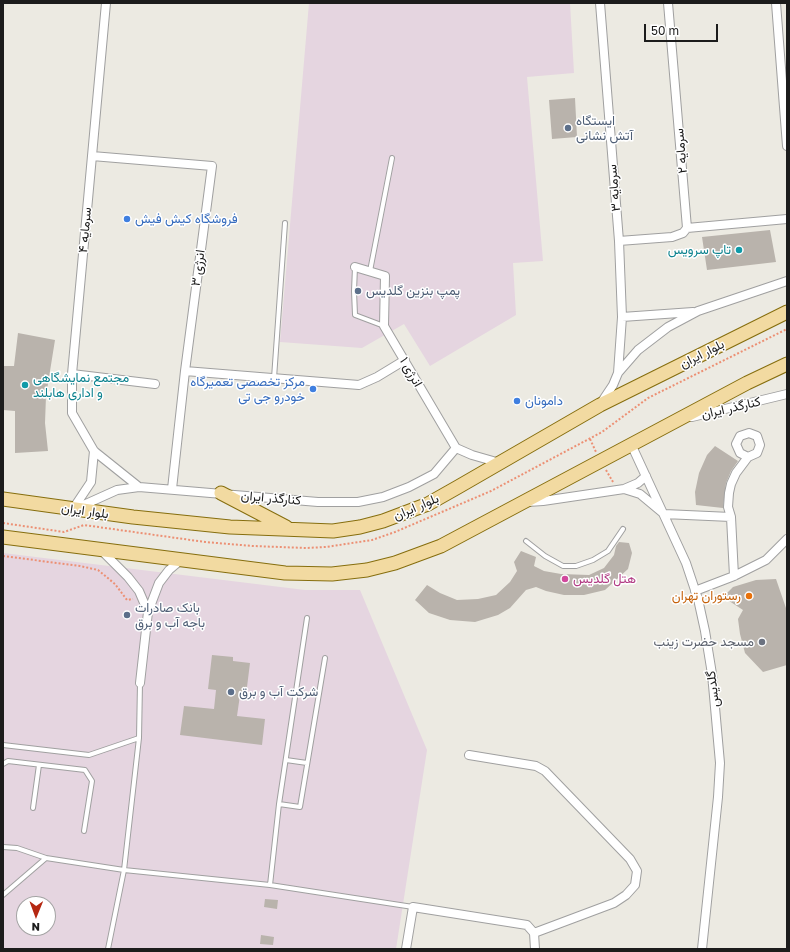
<!DOCTYPE html>
<html>
<head>
<meta charset="utf-8">
<style>
  body { margin:0 }
  #map { position:relative; width:790px; height:952px; overflow:hidden; background:#eceae2; font-family:"Golos Text",sans-serif }
  canvas { display:block }
  .frame { position:absolute; inset:0; border:4px solid #1c1c1c; pointer-events:none }
  .north { position:absolute; left:16px; top:896px; width:40px; height:40px; box-sizing:border-box; background:#fff; border:1px solid #a4a4a4; border-radius:50%; rotate:181deg; font-size:11px; font-weight:700; line-height:16px; text-align:center; color:#1c1c1c }
  .north::after { content:''; display:block; margin:auto; width:14px; height:18px; background:#b52812; clip-path:polygon(50% 0,100% 100%,50% 72%,0 100%) }
  .scale { position:absolute; left:644px; top:24px; width:74px; height:18px; box-sizing:border-box; border:2px solid #1c1c1c; border-top:0; padding-left:5px; font-size:12px; line-height:14px; white-space:nowrap; color:#1c1c1c; -webkit-text-stroke:3px #fff; paint-order:stroke }
</style>
</head>
<body>
<div id="map">
<canvas width="790" height="952"></canvas>
<div class="frame"></div>
<div class="north">N</div>
<div class="scale">50 m</div>
</div>
<script>
const g = document.querySelector('canvas').getContext('2d');
g.lineJoin = 'round';
function fillPath(path, color) { g.fillStyle = color; g.fill(path, 'evenodd'); }
const toPath = rows => new Path2D(rows.map(r => 'M' + r).join(''));
function stroke(path, color, width, dash) { g.strokeStyle = color; g.lineWidth = width; g.lineCap = dash ? 'butt' : 'round'; g.setLineDash(dash || []); g.stroke(path); }
function label(font, color, halo, rows, align = 'center') {
  g.font = font + ' "Golos Text",Vazirmatn,sans-serif'; g.lineWidth = 3; g.setLineDash([]); g.textBaseline = 'middle'; g.strokeStyle = halo; g.fillStyle = color; for (const [text, x, y, turn = 0] of rows) {
    g.save(); g.translate(x, y); g.rotate((+turn || 0) * Math.PI / 180); g.textAlign = isNaN(turn) ? turn : align; if (halo) g.strokeText(text, 0, 0); g.fillText(text, 0, 0); g.restore();
  }
}
fillPath(toPath([
  [309,3,570,3,574,73,527,77,543,261,513,263,516,315,430,366,404,324,362,348,280,342],
  [3,553,305,590,360,590,427,750,396,949,3,949],
  [24,904,48,904,48,928,24,928]
]), '#e5d5e0');
fillPath(toPath([
  [575,98,577,137,552,139,549,100],
  [770,230,776,262,707,270,702,237],
  [18,333,55,340,46,396,45,423,48,451,15,453,15,411,3,410,3,366,14,366],
  [715,446,738,461,731,471,726,483,723,508,696,505,695,492,699,473,707,455],
  [619,542,629,543,632,553,628,569,605,590,584,595,564,595,546,591,536,587,526,590,510,608,498,615,475,622,450,620,429,613,415,600,427,585,440,593,457,600,478,599,496,595,510,582,517,571,514,562,521,551,536,557,534,566,544,571,561,574,589,575,604,568,614,555,616,546],
  [776,579,787,611,787,665,763,672,745,653,740,634,738,619,743,610,723,597,733,587,756,580],
  [212,655,233,657,233,661,250,663,246,695,240,695,237,716,265,719,262,745,180,735,184,706,214,709,216,690,208,689],
  [265,899,278,900,277,909,264,907],
  [261,935,274,937,273,945,260,944]
]), '#b9b3ac');
const lane = toPath([
  [355,267,354,291,355,315,384,326],
  [370,271,392,158],
  [274,378,285,223],
  [526,541,545,556,563,566,576,566,593,560,608,551,623,529],
  [3,745,89,755,139,738],
  [286,760,307,763],
  [3,764,8,761,85,770,92,781,84,831],
  [279,804,300,807,325,658],
  [33,808,39,765],
  [3,847,17,848,46,858],
  [270,885,279,804,307,618],
  [3,895,46,858,124,870,270,885,413,907],
  [108,949,124,870,139,738,140,683]
]);
const street = toPath([
  [106,3,72,374,72,413,94,451,139,487],
  [600,3,619,241,622,317,618,373],
  [776,3,787,146],
  [92,156,212,166,185,371,172,489],
  [687,228,787,219],
  [619,241,672,237,683,233,687,228,668,3],
  [355,267,385,276,384,326,456,448,472,455,500,463],
  [622,317,693,312],
  [185,371,359,385,377,377,405,360],
  [72,374,155,384],
  [601,403,613,385,618,373,638,350,668,327,698,311,787,281],
  [692,417,787,394],
  [631,444,686,563,698,599,705,631,712,674,720,763,718,797,702,949],
  [624,489,638,483,646,476],
  [528,502,543,501,624,489,640,494,664,514,731,517],
  [77,508,117,490,139,487,318,502,358,502,383,497,409,487,434,474,456,448],
  [73,509,91,482,94,451],
  [101,550,128,577,139,591,148,612],
  [734,576,731,517,728,507,729,493,731,484,736,473,748,457,757,453,760,445,757,436,749,433,740,436,736,444,740,453,748,457],
  [695,591,734,576,766,560,787,539],
  [140,683,148,612,159,583,169,570,182,559],
  [469,755,536,766,545,771,630,859,637,871,635,885,626,895,614,903,534,933],
  [406,949,413,907,527,925,534,933,535,949]
]);
const primary = toPath([
  [221,493,286,527],
  [3,499,133,517,230,527,333,531,360,527,383,521,428,504,458,487,600,405,787,312],
  [3,537,285,573,332,574,367,570,395,563,441,546,747,383,787,364]
]);
stroke(lane, '#a0a0a0', 6);
stroke(street, '#a0a0a0', 10);
stroke(primary, '#866e0e', 15);
stroke(toPath([
  [590,439,596,452],
  [606,470,613,482],
  [3,523,64,532,84,525,205,542,253,546,306,548,326,547,372,540,395,532,491,491,602,432,648,398,787,329],
  [3,556,80,566,98,570,115,584,127,600,133,599]
]), '#ec9074', 2, [2, 2]);
stroke(lane, '#fff', 4);
stroke(street, '#fff', 8);
stroke(primary, '#f2daa1', 13);
for (const [x, y, r, color] of [
  [568,128,4,"#5c6f8a"],
  [127,219,4,"#3f7fe0"],
  [739,250,4,"#0f9aa8"],
  [358,291,4,"#5c6f8a"],
  [25,385,4,"#0f9aa8"],
  [313,389,4,"#3f7fe0"],
  [517,401,4,"#3f7fe0"],
  [565,579,4,"#d1479c"],
  [749,596,4,"#e8710a"],
  [127,615,4,"#5c6f8a"],
  [762,642,4,"#6b7280"],
  [231,692,4,"#5c6f8a"]
]) { const dot = new Path2D(); dot.arc(x, y, r, 0, 2 * Math.PI); g.fillStyle = color; g.fill(dot); stroke(dot, '#fff', 1.5); }
label('13px', '#4e5e75', '#fff', [
  ["ایستگاه",576,121],
  ["آتش نشانی",576,136],
  ["پمپ بنزین گلدیس",366,291],
  ["بانک صادرات",135,608],
  ["باجه آب و برق",135,623],
  ["شرکت آب و برق",239,692]
], 'left');
label('13px', '#1c1c1c', '#fff', [
  ["سرمایه ۲",681,151,-95],
  ["سرمایه ۳",614,188,-95],
  ["سرمایه ۴",85,230,-85],
  ["انرژی ۳",198,268,-82],
  ["بلوار ایران",702,354,-27],
  ["انرژی ۱",411,372,60],
  ["کنارگذر ایران",731,408,-13],
  ["کنارگذر ایران",271,498,5],
  ["بلوار ایران",416,507,-23],
  ["بلوار ایران",85,511,8],
  ["گلدیس",713,689,-97]
]);
label('13px', '#366cbe', '#fff', [
  ["فروشگاه کیش فیش",135,219],
  ["مرکز تخصصی تعمیرگاه",305,382,"right"],
  ["خودرو جی تی",305,397,"right"],
  ["دامونان",525,401]
], 'left');
label('13px', '#0d838f', '#fff', [
  ["تاپ سرویس",731,250],
  ["مجتمع نمایشگاهی",33,378,"left"],
  ["و اداری هابلند",33,393,"left"]
], 'right');
label('13px', '#b23c85', '#fff', [
  ["هتل گلدیس",573,579]
], 'left');
label('13px', '#c56008', '#fff', [
  ["رستوران تهران",741,596]
], 'right');
label('13px', '#5b616d', '#fff', [
  ["مسجد حضرت زینب",754,642]
], 'right');
</script>
</body>
</html>
